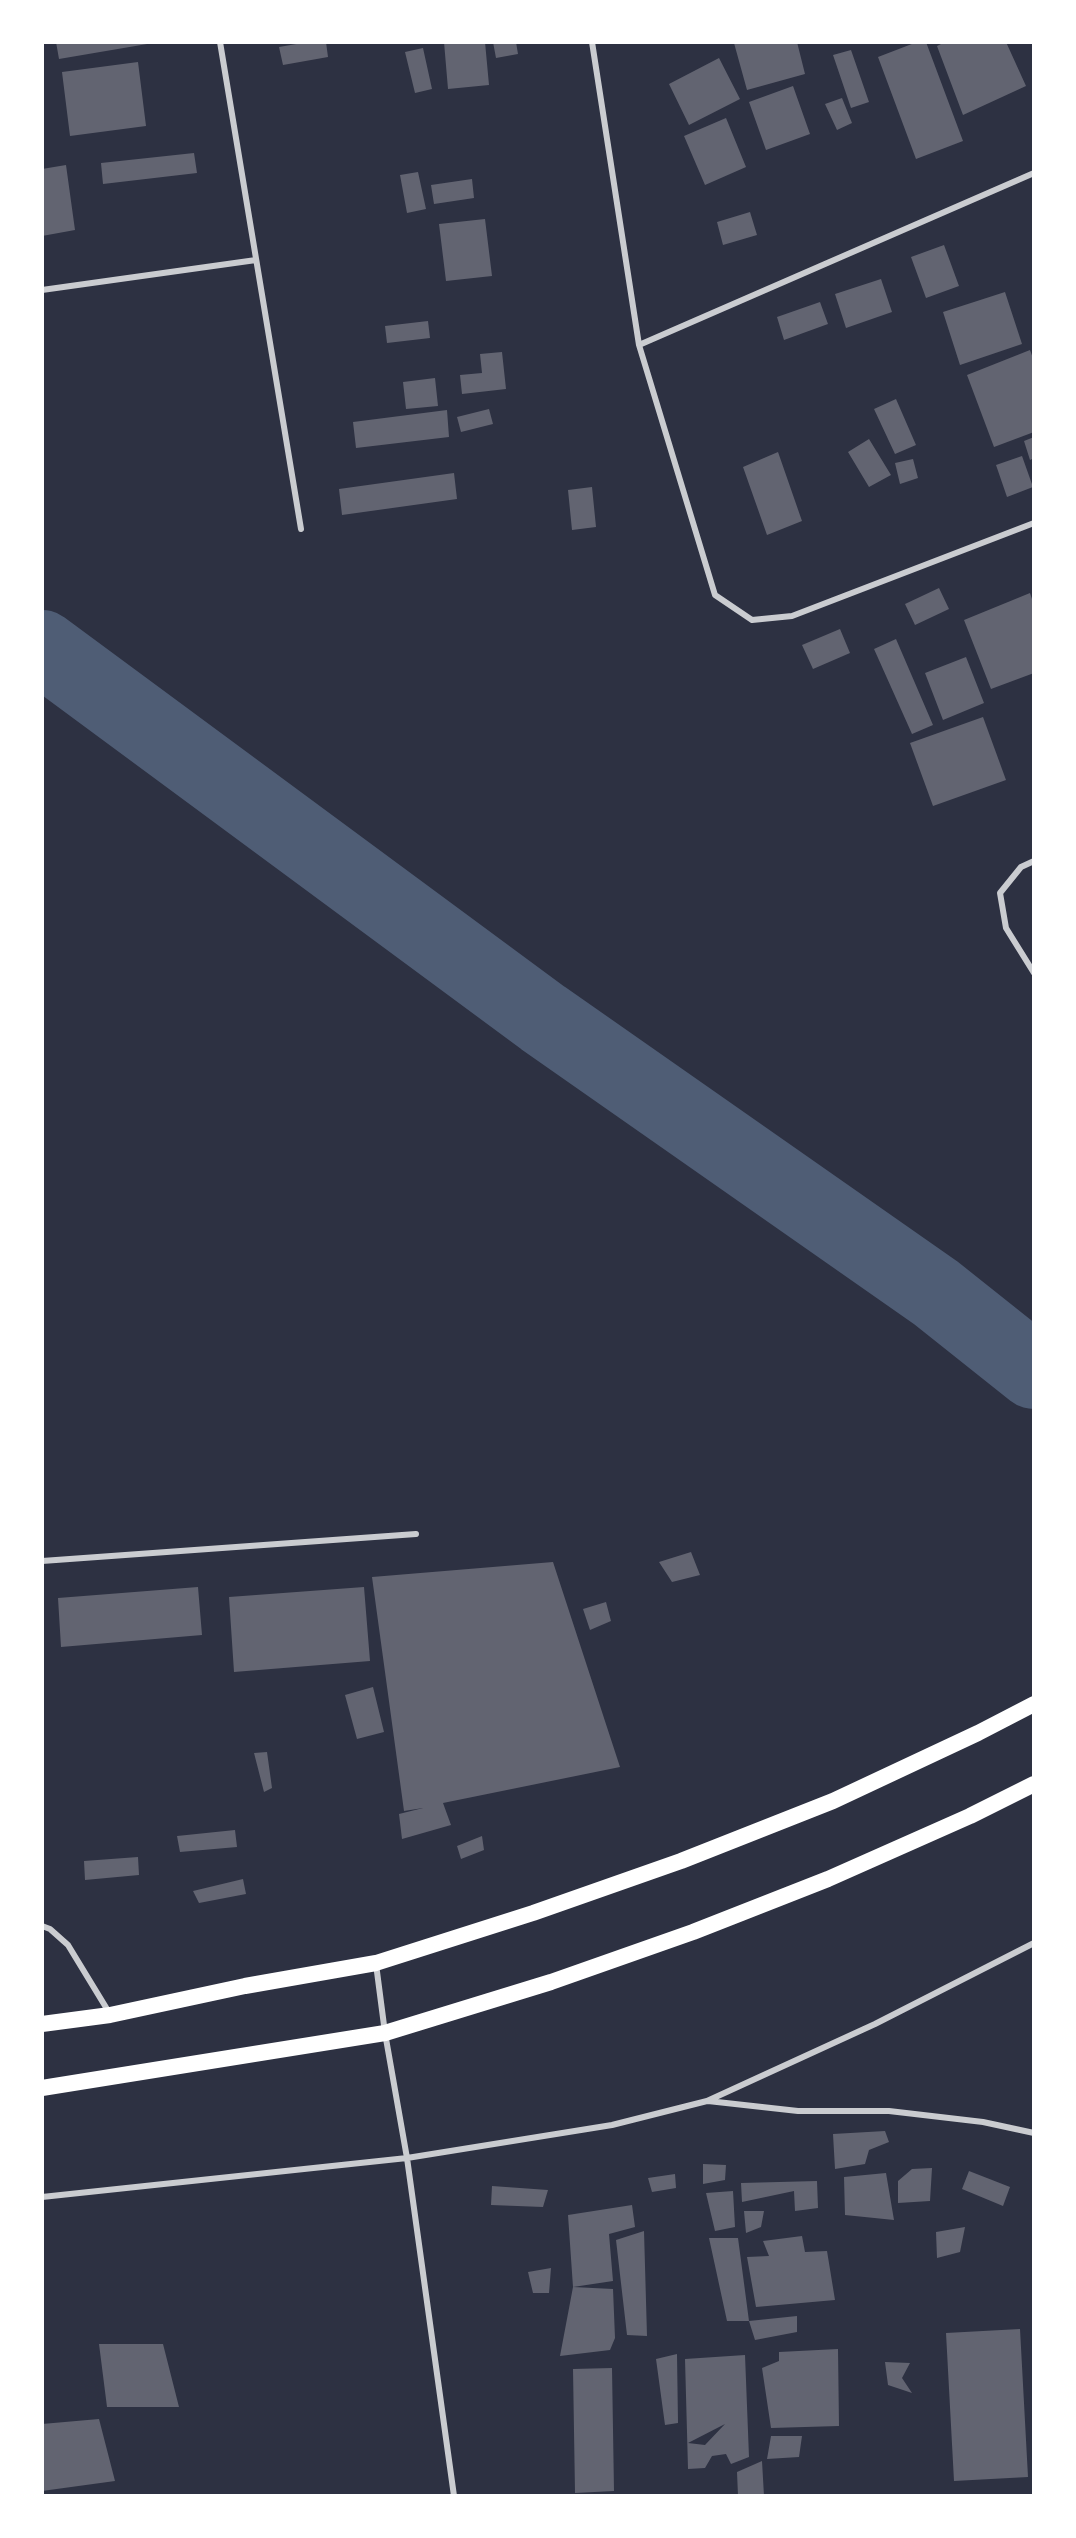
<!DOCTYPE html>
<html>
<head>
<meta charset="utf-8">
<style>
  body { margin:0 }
  #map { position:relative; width:1076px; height:2538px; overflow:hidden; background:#2d3142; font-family:"Titillium Web",sans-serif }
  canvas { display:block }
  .frame { position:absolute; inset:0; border:44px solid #fff; pointer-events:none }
</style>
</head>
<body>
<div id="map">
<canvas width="1076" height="2538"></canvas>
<div class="frame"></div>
</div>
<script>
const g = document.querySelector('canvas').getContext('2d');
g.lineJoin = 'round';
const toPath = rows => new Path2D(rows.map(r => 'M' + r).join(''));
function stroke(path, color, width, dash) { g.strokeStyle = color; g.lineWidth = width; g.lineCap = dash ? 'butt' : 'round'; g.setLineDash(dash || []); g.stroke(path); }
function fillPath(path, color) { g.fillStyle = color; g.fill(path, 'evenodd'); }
stroke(toPath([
  [42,648,543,1018,936,1293,1034,1371]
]), '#4f5d75', 76);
fillPath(toPath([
  [56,42,153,42,153,43,59,59],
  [308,42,326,42,328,57,283,65,279,47],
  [444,42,485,42,489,85,448,89],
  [493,42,516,42,518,54,496,58],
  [736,42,797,42,805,74,747,90,734,43],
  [917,42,926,42,963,141,916,159,878,57],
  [945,42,1006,42,1026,86,963,115,937,46],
  [423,48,432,89,415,93,405,52],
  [851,50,869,102,851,108,833,55],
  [719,58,740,99,689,125,669,84],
  [138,62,146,126,70,136,62,72],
  [793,86,810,134,766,150,749,102],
  [842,98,852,123,837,130,825,104],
  [726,118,746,167,705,185,684,136],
  [194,153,197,173,103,184,101,163],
  [66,165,75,230,42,236,42,169],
  [418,172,426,209,407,213,400,175],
  [472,179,474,198,434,204,431,185],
  [750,212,757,235,723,245,717,222],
  [485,219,492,276,446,281,439,224],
  [944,245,959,286,926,298,911,257],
  [881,279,892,312,846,328,835,294],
  [1005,292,1022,344,960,365,943,312],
  [820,302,828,324,784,340,777,317],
  [428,321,430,338,387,343,385,326],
  [1030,350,1034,361,1034,432,994,447,967,375],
  [502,352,506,389,462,394,460,375,482,373,480,354],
  [435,378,438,406,406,409,403,382],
  [896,399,916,445,895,454,874,409],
  [489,409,493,424,461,432,457,417],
  [447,410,449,437,356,448,353,422],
  [1034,437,1034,458,1030,460,1024,441],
  [869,439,891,475,869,487,848,452],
  [778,452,802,521,767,535,743,467],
  [1022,456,1033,487,1007,497,996,465],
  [913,459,918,478,900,484,895,463],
  [454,473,457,499,342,515,339,489],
  [592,487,596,527,572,530,568,490],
  [939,588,949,609,915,625,905,604],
  [1030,593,1034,605,1034,673,991,689,964,620],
  [840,629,850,653,813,669,802,645],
  [896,639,933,725,912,734,874,649],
  [966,657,984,703,943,720,925,673],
  [983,717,1006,780,933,806,910,743],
  [691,1552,700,1575,672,1582,659,1562],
  [553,1562,620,1767,443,1803,451,1825,402,1839,399,1814,423,1808,404,1811,372,1577],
  [198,1587,202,1635,61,1647,58,1598],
  [364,1587,370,1661,234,1672,229,1597],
  [606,1602,611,1621,590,1630,583,1609],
  [373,1687,384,1732,357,1739,345,1695],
  [267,1752,272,1788,264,1792,254,1753],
  [235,1830,237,1847,180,1852,177,1836],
  [482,1836,484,1850,461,1859,457,1846],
  [138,1857,139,1875,85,1880,84,1861],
  [243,1879,246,1894,199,1903,193,1891],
  [885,2131,889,2142,869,2150,865,2164,835,2169,833,2134],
  [703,2164,726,2165,725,2180,703,2184],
  [932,2168,930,2201,898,2203,898,2181,912,2169],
  [969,2171,1010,2187,1003,2206,962,2189],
  [886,2173,894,2220,845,2215,844,2177],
  [675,2174,676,2188,652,2192,648,2178],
  [817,2181,818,2208,795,2211,794,2191,742,2202,741,2183],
  [492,2186,548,2190,543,2207,491,2205],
  [733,2191,735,2227,715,2231,706,2193],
  [632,2205,635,2227,609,2234,613,2281,573,2287,613,2289,615,2338,610,2350,560,2356,573,2287,568,2215],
  [744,2211,764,2211,761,2227,746,2233],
  [965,2227,960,2252,937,2258,936,2232],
  [644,2231,647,2336,627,2335,616,2240],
  [802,2236,805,2252,827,2251,835,2300,756,2307,747,2257,769,2256,763,2241],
  [709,2238,738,2238,749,2321,727,2321],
  [551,2268,549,2293,533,2293,528,2272],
  [797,2316,797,2332,755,2340,749,2321],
  [1020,2329,1028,2477,954,2481,946,2333],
  [99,2344,163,2344,179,2407,107,2407],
  [838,2349,839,2426,771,2428,762,2368,779,2361,779,2352],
  [677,2354,678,2423,665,2425,656,2359],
  [745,2355,749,2457,731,2464,726,2454,712,2456,705,2468,688,2469,685,2359],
  [725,2424,705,2445,688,2443],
  [885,2362,910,2363,902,2378,912,2393,888,2385],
  [612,2368,614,2491,575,2493,573,2369],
  [99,2419,115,2481,42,2491,42,2424],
  [771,2436,802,2436,799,2457,767,2459],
  [762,2461,764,2496,738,2496,737,2472]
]), '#626471');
stroke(toPath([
  [220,42,301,529],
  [592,42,639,345,715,595,752,620,792,616,1034,523],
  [42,290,256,260],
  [639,345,1034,173],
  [1034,861,1021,867,1000,893,1006,928,1034,973],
  [42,1561,416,1534],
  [42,1926,50,1929,68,1945,110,2014],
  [376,1964,385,2033,407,2158,454,2496],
  [708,2101,798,2111,889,2111,983,2122,1034,2133],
  [42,2197,407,2158,612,2125,707,2101,875,2024,1034,1943]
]), '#caccd0', 6);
stroke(toPath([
  [42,2024,110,2015,245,1986,376,1963,533,1913,681,1861,833,1801,978,1733,1034,1704],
  [42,2088,385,2033,551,1982,693,1932,828,1879,970,1816,1034,1784]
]), '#fff', 16);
</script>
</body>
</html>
